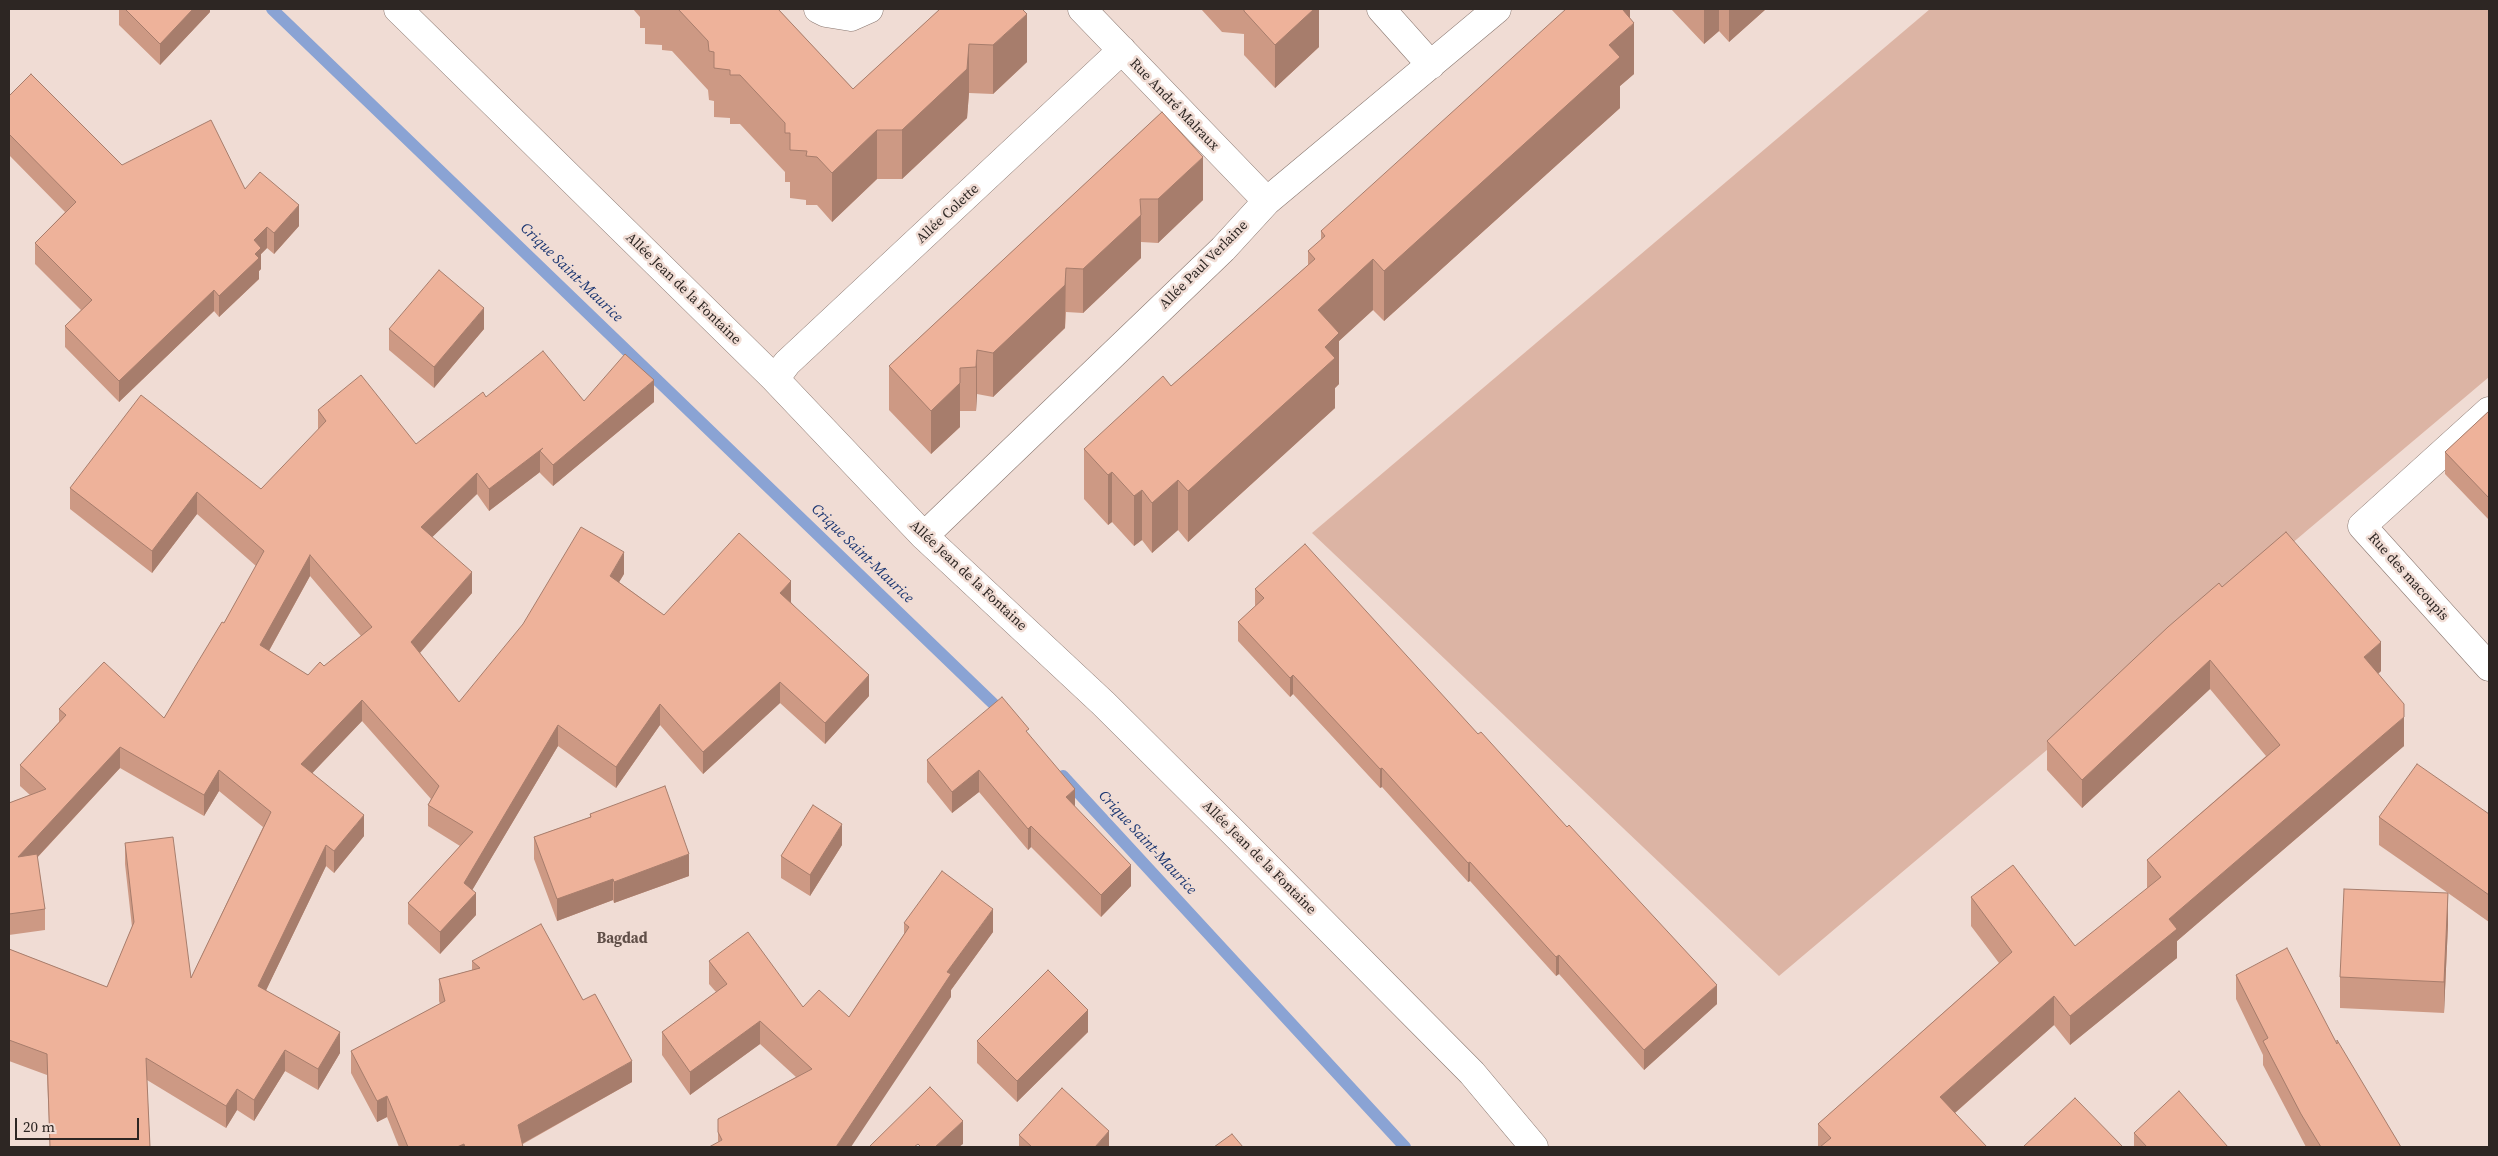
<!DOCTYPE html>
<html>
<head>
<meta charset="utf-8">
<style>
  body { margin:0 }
  #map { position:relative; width:2498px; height:1156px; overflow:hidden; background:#f0dcd4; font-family:"Source Serif 4",serif }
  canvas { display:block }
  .frame { position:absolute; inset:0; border:10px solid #2d2623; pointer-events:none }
  .scale { position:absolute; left:15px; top:1118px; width:124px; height:22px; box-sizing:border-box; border:2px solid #2d2623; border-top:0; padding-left:6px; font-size:15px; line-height:18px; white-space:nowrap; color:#2d2623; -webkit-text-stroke:4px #f0dcd4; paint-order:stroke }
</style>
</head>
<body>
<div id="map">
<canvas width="2498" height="1156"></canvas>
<div class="frame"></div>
<div class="scale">20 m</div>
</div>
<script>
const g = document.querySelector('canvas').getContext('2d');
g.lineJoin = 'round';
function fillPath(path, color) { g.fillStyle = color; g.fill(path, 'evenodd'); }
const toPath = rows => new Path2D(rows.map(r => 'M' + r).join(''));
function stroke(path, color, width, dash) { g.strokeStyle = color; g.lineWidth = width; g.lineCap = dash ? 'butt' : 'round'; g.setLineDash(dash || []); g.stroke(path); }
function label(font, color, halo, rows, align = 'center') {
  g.font = font + ' "Source Serif 4",serif'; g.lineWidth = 5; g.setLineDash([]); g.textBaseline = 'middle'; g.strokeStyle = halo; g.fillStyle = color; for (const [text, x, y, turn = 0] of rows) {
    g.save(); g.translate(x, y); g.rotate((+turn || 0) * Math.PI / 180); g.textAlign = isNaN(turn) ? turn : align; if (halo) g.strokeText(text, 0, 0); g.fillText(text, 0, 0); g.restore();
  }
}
fillPath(toPath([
  [1930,9,2489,9,2489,377,1779,976,1312,533]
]), '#dcb4a4');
stroke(toPath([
  [272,9,1005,715],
  [1063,776,1405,1147]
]), '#8aa3d4', 12);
const minor = toPath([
  [398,9,775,379,924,536,1104,704,1234,833,1472,1073,1534,1147],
  [818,9,826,13,851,17,869,9],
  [1082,9,1267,201],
  [1381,9,1431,65],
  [775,379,787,363,1122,50],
  [2489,411,2362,526,2489,667],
  [924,536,1223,249,1267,201,1497,9]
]);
stroke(minor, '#897770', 29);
stroke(minor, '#fff', 28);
fillPath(toPath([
  [119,9,210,9,210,12,160,65,119,25],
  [633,9,778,9,853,89,940,9,1027,62,993,94,969,93,967,118,902,179,877,179,832,222,817,205,806,205,806,200,790,198,790,182,785,182,785,172,740,124,730,124,730,118,714,117,714,101,709,100,708,90,672,51,662,50,662,45,645,44,645,28,640,28,640,17],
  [1201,9,1319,9,1319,47,1275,88,1244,55,1244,34,1222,32],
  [1630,9,1630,18,1634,74,1620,86,1620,108,1384,321,1373,310,1339,341,1339,384,1335,388,1335,408,1188,542,1178,530,1152,553,1142,540,1134,546,1112,522,1108,525,1084,499,1084,449,1171,386,1308,265,1308,251,1321,240,1321,231],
  [1671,9,1766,9,1729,42,1719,31,1704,44],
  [9,96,122,165,245,189,299,226,274,254,267,248,261,254,261,269,259,271,259,279,219,317,214,311,119,402,65,347,65,326,81,310,35,264,35,243,65,212,9,155],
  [1162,112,1203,200,1158,243,1141,242,1141,258,1083,313,1066,312,1065,328,993,397,977,394,976,411,960,411,960,427,931,454,889,410,889,366],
  [389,329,484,329,434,388,389,350],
  [486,397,584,401,654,402,553,486,540,473,540,472,489,511,477,494,432,537,472,593,420,653,459,702,624,574,619,582,664,615,791,602,869,696,825,744,780,703,703,774,660,725,616,788,558,746,472,890,476,915,440,954,408,924,408,903,460,846,428,826,428,805,431,799,362,721,312,773,364,836,334,873,326,866,266,990,340,1053,318,1090,285,1071,254,1121,237,1110,226,1128,147,1080,150,1147,50,1147,47,1075,9,1061,9,949,107,987,132,927,125,864,125,843,191,978,263,827,219,791,204,816,120,768,37,858,45,909,45,930,9,935,9,803,30,795,20,786,20,765,59,722,59,709,164,718,224,623,256,566,197,514,152,573,70,509,70,488,261,489,318,430,318,410,416,444],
  [310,576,361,636,324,666,308,675,269,651],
  [2489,411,2489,520,2445,474,2445,452],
  [2222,587,2381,671,2378,674,2404,746,2177,941,2177,958,2070,1045,2054,1025,1955,1113,1987,1147,1818,1147,1818,1124,1999,963,1971,926,1971,897,2075,946,2147,889,2147,860,2266,756,2210,689,2082,808,2047,770,2047,741],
  [1255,589,1717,1004,1644,1070,1559,974,1556,976,1470,881,1468,882,1382,787,1380,788,1293,694,1290,697,1238,641,1238,622,1255,607],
  [1029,734,1075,807,1131,886,1101,917,1031,847,1028,850,979,792,952,813,927,782,927,760],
  [590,814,689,876,614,903,613,900,557,921,534,859,534,837,590,817],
  [2489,814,2489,922,2448,893,2448,924,2444,1013,2340,1008,2340,977,2448,893,2379,845,2379,817],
  [842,845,810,896,781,878,781,856],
  [904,923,993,932,951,990,951,997,718,1142,718,1119,796,1077,760,1044,690,1095,662,1055,662,1032,716,992,709,984,709,961,803,1007,849,1017,904,934],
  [472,961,583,1000,632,1082,523,1144,523,1147,399,1147,387,1117,377,1122,351,1073,351,1051,440,1004,439,1001,439,979,472,970],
  [2236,975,2337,1044,2401,1147,2306,1147,2263,1065,2263,1055,2236,999],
  [1088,1032,1017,1102,977,1063,977,1041],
  [2134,1133,2228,1147,2134,1147],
  [1019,1135,1109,1147,1019,1147]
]), '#cd9984');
fillPath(toPath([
  [193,9,210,9,210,12,160,65,160,44],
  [1314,9,1319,9,1319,47,1275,88,1275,45],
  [1625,9,1630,9,1630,27,1634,23,1634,74,1620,86,1620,108,1384,321,1384,271],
  [1704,9,1719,9,1719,31,1704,44],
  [1729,9,1766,9,1729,42],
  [1027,14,1027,62,993,94,993,45],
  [969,44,969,93,967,118,902,179,902,130],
  [877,130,877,179,832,222,832,173],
  [1203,157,1203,200,1158,243,1158,199],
  [299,205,299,226,274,254,274,233],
  [1141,215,1141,258,1083,313,1083,269],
  [267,227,267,248,261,254,261,269,259,271,259,279,219,317,219,296,254,240],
  [1373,259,1373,310,1339,341,1339,384,1335,388,1335,408,1188,542,1188,491,1318,310],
  [1066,268,1065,328,993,397,993,353],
  [214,290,214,311,119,402,119,381],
  [484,308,484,329,434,388,434,367],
  [977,350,977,394,976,411,976,367],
  [654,380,654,402,553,486,553,465],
  [960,383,960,427,931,454,931,411],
  [543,448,540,451,540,472,489,511,489,489],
  [1112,472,1112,522,1108,525,1108,475],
  [477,473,477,494,421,548,421,527],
  [1178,480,1178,530,1152,553,1152,503],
  [1142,490,1142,540,1134,546,1134,496],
  [197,492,197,514,152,573,152,551],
  [624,552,624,574,610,597,610,576],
  [310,555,310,576,260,667,260,645],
  [472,572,472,593,411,663,411,642],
  [791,581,791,602,780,614,780,593],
  [2381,642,2381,671,2364,686,2364,657],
  [2210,660,2210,689,2082,808,2082,780],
  [869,675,869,696,825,744,825,723],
  [1293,675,1293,694,1290,697,1290,678],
  [780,682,780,703,703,774,703,752],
  [362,700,362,721,301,785,301,764],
  [660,704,660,725,616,788,616,767],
  [2404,717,2404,746,2177,941,2177,958,2070,1045,2070,1016,2169,919],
  [558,725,558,746,464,904,464,883],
  [120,747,120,768,18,878,18,857],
  [1382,768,1382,787,1380,788,1380,769],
  [219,770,219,791,204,816,204,795],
  [979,770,979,792,952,813,952,792],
  [1075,789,1075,810,1066,797],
  [364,815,364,836,334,873,334,851],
  [842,824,842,845,810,896,810,875],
  [1031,826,1031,847,1028,850,1028,829],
  [326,845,326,866,258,1007,258,986],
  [689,854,689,876,614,903,614,882],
  [1470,862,1470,881,1468,882,1468,863],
  [1131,865,1131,886,1101,917,1101,895],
  [613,879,613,900,557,921,557,899],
  [476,893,476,915,440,954,440,932],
  [2448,893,2448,924,2444,1013,2444,982],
  [993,909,993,932,951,990,951,997,851,1147,836,1147,947,972],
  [1559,955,1559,974,1556,976,1556,957],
  [1717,985,1717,1004,1644,1070,1644,1050],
  [2054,996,2054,1025,1940,1126,1940,1097],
  [1088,1010,1088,1032,1017,1102,1017,1081],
  [760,1021,760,1044,690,1095,690,1072],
  [340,1032,340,1053,318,1090,318,1069],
  [285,1050,285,1071,254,1121,254,1100],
  [632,1061,632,1082,518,1146,518,1125],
  [237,1089,237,1110,226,1128,226,1106],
  [387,1096,387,1117,377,1122,377,1101],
  [963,1121,963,1144,959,1147,935,1147],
  [1109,1131,1109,1147,1095,1147],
  [464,1144,464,1147,457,1147]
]), '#a77d6c');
const building = toPath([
  [125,9,193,9,160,44,125,9],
  [678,9,778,9,853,89,940,9,1022,9,1027,14,993,45,969,44,967,69,902,130,877,130,832,173,817,157,806,156,807,151,790,150,790,133,785,133,785,123,740,75,730,75,730,70,714,68,714,52,709,51,708,41,678,9],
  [1244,9,1314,9,1275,45,1244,11,1244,9],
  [1566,9,1625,9,1623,10,1634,23,1609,45,1620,57,1384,271,1373,259,1318,310,1339,333,1325,347,1335,358,1188,491,1178,480,1152,503,1142,490,1134,496,1112,472,1108,475,1084,449,1163,376,1171,386,1315,259,1308,251,1325,236,1321,231,1566,9],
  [31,74,122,165,211,120,245,189,260,172,299,205,274,233,267,227,254,240,261,248,255,254,259,258,219,296,214,290,119,381,65,326,92,300,35,243,76,202,9,134,9,96,31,74],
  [1162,112,1203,157,1158,199,1140,199,1141,215,1083,269,1066,268,1065,285,993,353,977,350,976,367,960,368,960,383,931,411,889,366,1162,112],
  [439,270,484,308,434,367,389,329,439,270],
  [543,351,584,401,625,354,654,380,553,465,540,451,543,448,489,489,477,473,421,527,472,572,411,642,459,702,523,624,581,527,624,552,610,576,664,615,739,533,791,581,780,593,869,675,825,723,780,682,703,752,660,704,616,767,558,725,464,883,476,893,440,932,408,903,473,832,428,805,439,786,362,700,301,764,364,815,334,851,326,845,258,986,340,1032,318,1069,285,1050,254,1100,237,1089,226,1106,146,1058,150,1147,50,1147,47,1054,9,1040,9,949,107,987,134,922,125,843,173,837,191,978,271,812,219,770,204,795,120,747,18,857,37,854,45,909,9,914,9,803,46,789,20,765,66,715,59,709,104,662,164,718,222,622,224,623,264,551,197,492,152,551,70,488,141,395,261,489,326,421,318,410,361,375,416,444,483,392,486,397,543,351],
  [310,555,372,627,324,666,320,662,308,675,260,645,310,555],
  [2489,411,2489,498,2445,452,2489,411],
  [2286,532,2381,642,2364,657,2404,704,2404,717,2169,919,2177,929,2070,1016,2054,996,1940,1097,1987,1147,1820,1147,1831,1138,1818,1124,2012,952,1971,897,2013,865,2075,946,2161,877,2147,860,2280,745,2210,660,2082,780,2047,741,2168,627,2219,583,2222,587,2286,532],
  [1305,544,1478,734,1481,732,1567,827,1569,825,1717,985,1644,1050,1559,955,1556,957,1470,862,1468,863,1382,768,1380,769,1293,675,1290,678,1238,622,1264,598,1255,589,1305,544],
  [1002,697,1029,729,1026,731,1075,789,1066,797,1131,865,1101,895,1031,826,1028,829,979,770,952,792,927,760,1002,697],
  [2417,764,2489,814,2489,895,2379,817,2417,764],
  [665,786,689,854,614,882,613,879,557,899,534,837,591,817,590,814,665,786],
  [813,805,842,824,810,875,781,856,813,805],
  [942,871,993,909,947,972,951,974,836,1147,709,1147,722,1140,718,1132,718,1119,812,1069,760,1021,690,1072,662,1032,727,984,709,961,748,932,803,1007,819,990,849,1017,909,927,904,923,942,871],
  [2344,889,2448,893,2444,982,2340,977,2344,889],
  [541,924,583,1000,595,994,632,1061,518,1125,523,1147,465,1147,464,1144,457,1147,408,1147,387,1096,377,1101,351,1051,445,1001,439,979,480,968,472,961,541,924],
  [2287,948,2337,1044,2337,1040,2401,1147,2321,1147,2301,1114,2263,1041,2268,1038,2236,975,2287,948],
  [1048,970,1088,1010,1017,1081,977,1041,1048,970],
  [930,1087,963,1121,935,1147,921,1147,918,1144,914,1147,869,1147,930,1087],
  [1062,1088,1109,1131,1095,1147,1032,1147,1019,1135,1062,1088],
  [2179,1091,2228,1147,2147,1147,2134,1133,2179,1091],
  [2075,1098,2123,1147,2023,1147,2075,1098],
  [1232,1134,1243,1147,1214,1147,1232,1134]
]);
fillPath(building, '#eeb29a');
stroke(building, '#a77d6c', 1);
label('14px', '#2d2623', '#f0dcd4', [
  ["Rue André Malraux",1174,105,46],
  ["Allée Colette",948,214,-43],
  ["Allée Paul Verlaine",1204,265,-45],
  ["Allée Jean de la Fontaine",683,289,44],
  ["Allée Jean de la Fontaine",968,576,43],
  ["Rue des macoupis",2408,577,48],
  ["Allée Jean de la Fontaine",1259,858,45]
]);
label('italic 15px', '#1c3772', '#f0dcd4', [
  ["Crique Saint-Maurice",571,273,44],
  ["Crique Saint-Maurice",862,554,44],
  ["Crique Saint-Maurice",1147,843,47]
]);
label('bold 15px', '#604f48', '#f0dcd4', [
  ["Bagdad",622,939]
]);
</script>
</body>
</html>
